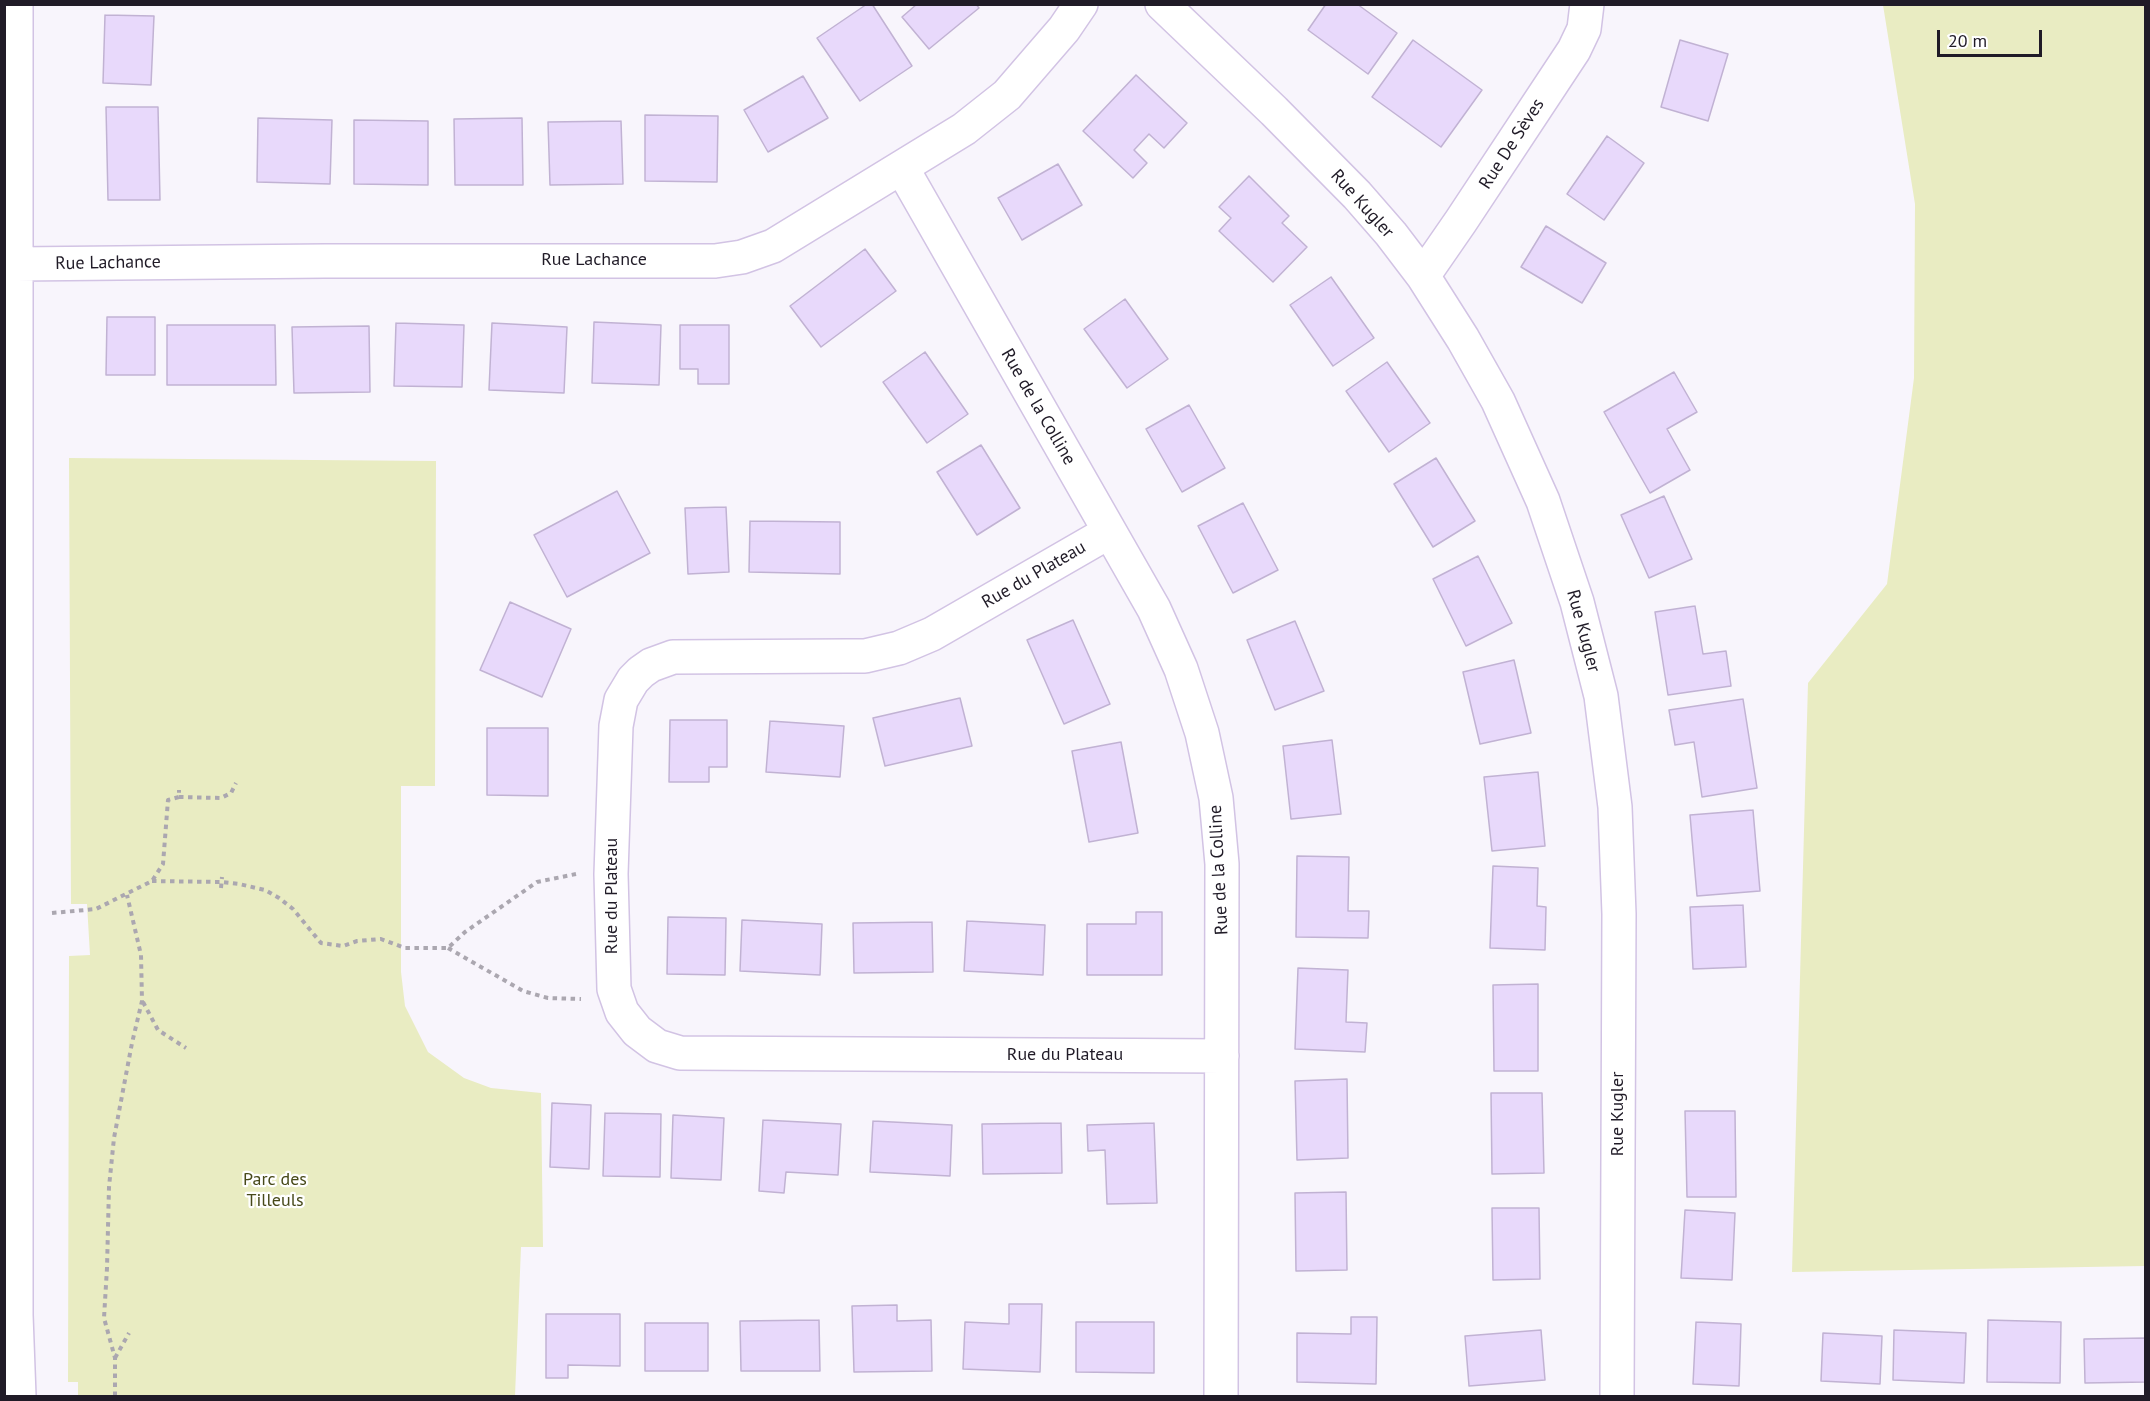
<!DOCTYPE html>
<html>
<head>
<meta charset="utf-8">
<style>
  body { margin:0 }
  #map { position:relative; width:2150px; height:1401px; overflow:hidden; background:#f8f5fc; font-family:"PT Sans",sans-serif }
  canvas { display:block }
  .frame { position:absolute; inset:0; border:6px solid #201b27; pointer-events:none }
  .scale { position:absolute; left:1937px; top:30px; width:105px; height:27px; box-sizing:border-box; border:3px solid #201b27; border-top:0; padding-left:8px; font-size:18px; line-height:21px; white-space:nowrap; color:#201b27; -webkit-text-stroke:4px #fff; paint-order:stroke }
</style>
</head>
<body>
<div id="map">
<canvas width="2150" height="1401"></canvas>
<div class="frame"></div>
<div class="scale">20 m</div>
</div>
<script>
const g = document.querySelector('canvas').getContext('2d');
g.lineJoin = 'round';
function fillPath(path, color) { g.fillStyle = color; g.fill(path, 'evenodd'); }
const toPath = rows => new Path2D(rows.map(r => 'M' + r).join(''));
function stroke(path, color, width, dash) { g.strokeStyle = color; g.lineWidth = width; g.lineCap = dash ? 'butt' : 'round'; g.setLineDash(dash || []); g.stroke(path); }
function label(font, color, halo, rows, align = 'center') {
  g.font = font + ' "PT Sans",sans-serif'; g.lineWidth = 4.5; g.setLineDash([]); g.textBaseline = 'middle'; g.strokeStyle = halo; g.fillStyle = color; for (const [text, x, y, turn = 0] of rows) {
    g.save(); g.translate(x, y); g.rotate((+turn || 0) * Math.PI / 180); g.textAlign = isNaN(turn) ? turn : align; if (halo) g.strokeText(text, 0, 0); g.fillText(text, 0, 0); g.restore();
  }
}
fillPath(toPath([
  [1883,5,2145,5,2145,1266,1792,1272,1808,683,1887,584,1914,378,1915,204],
  [69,458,436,461,435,786,401,786,401,972,405,1006,428,1052,464,1078,491,1088,541,1093,543,1247,521,1247,515,1396,78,1396,78,1382,68,1382,69,956,90,955,87,904,71,904]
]), '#e9ecc2');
const building = toPath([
  [867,4,872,4,912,66,860,101,817,38,867,4],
  [917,4,976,4,979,8,929,49,902,17,917,4],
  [1326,4,1357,4,1397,33,1368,74,1308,30,1326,4],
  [105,15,154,16,151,85,103,83,105,15],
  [1413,40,1482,90,1441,147,1372,97,1413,40],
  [1680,40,1728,54,1708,121,1661,107,1680,40],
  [1136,75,1187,123,1164,148,1149,134,1134,150,1147,163,1133,178,1083,131,1136,75],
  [803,76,828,118,768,152,744,110,803,76],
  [106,107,158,107,160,200,108,200,106,107],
  [645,115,718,116,717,182,645,181,645,115],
  [258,118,332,120,330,184,257,182,258,118],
  [522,118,523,185,455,185,454,119,522,118],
  [354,120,428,121,428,185,354,184,354,120],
  [621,121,623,184,550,185,548,122,621,121],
  [1607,136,1644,163,1604,220,1567,194,1607,136],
  [1058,164,1082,205,1022,240,998,198,1058,164],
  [1249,176,1289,216,1282,223,1307,247,1273,282,1219,231,1231,218,1219,207,1249,176],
  [1546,226,1606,263,1582,303,1521,267,1546,226],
  [865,249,896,291,821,347,790,306,865,249],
  [1331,277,1374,338,1333,366,1290,305,1331,277],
  [1125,299,1168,359,1127,388,1084,329,1125,299],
  [107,317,155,317,155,375,106,375,107,317],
  [594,322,661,325,659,385,592,383,594,322],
  [396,323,464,325,462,387,394,386,396,323],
  [492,323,567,327,564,393,489,390,492,323],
  [167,325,275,325,276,385,167,385,167,325],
  [680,325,729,325,729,384,698,384,698,369,680,369,680,325],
  [369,326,370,392,294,393,292,327,369,326],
  [925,352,968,414,927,443,883,382,925,352],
  [1387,362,1430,423,1389,452,1346,391,1387,362],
  [1674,372,1697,412,1667,429,1690,470,1650,493,1604,412,1674,372],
  [1189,405,1225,468,1182,492,1146,429,1189,405],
  [981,445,1020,508,977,535,937,472,981,445],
  [1436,458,1475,521,1433,547,1394,484,1436,458],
  [617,491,650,553,567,597,534,535,617,491],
  [1664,496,1692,559,1649,578,1621,515,1664,496],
  [1243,503,1278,570,1233,593,1198,526,1243,503],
  [726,507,729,572,688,574,685,508,726,507],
  [750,521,840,522,840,574,749,572,750,521],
  [1478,556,1512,623,1466,646,1433,579,1478,556],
  [510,602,571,629,542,697,480,670,510,602],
  [1695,606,1703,654,1726,651,1731,686,1668,695,1655,612,1695,606],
  [1073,620,1110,704,1064,724,1027,640,1073,620],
  [1295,621,1324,691,1275,710,1247,640,1295,621],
  [1514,660,1531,733,1480,744,1463,672,1514,660],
  [960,698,972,746,885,766,873,718,960,698],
  [1743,699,1757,788,1702,797,1694,742,1675,745,1669,710,1743,699],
  [670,720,727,720,727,767,709,767,709,782,669,782,670,720],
  [770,721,844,726,840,777,766,772,770,721],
  [487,728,548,728,548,796,487,795,487,728],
  [1332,740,1341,814,1291,819,1283,746,1332,740],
  [1121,742,1138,833,1089,842,1072,751,1121,742],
  [1538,772,1545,846,1492,851,1484,777,1538,772],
  [1753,810,1760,891,1697,896,1690,815,1753,810],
  [1297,856,1349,857,1348,911,1369,911,1368,938,1296,937,1297,856],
  [1493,866,1538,868,1537,906,1546,907,1545,950,1490,948,1493,866],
  [1743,905,1746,967,1693,969,1690,907,1743,905],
  [1136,912,1162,912,1162,975,1087,975,1087,924,1136,924,1136,912],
  [668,917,726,918,725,975,667,974,668,917],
  [742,920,822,924,820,975,740,971,742,920],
  [967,921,1045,925,1043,975,964,971,967,921],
  [932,922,933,972,854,973,853,923,932,922],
  [1298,968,1348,970,1346,1022,1367,1023,1365,1052,1295,1049,1298,968],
  [1538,984,1538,1071,1494,1071,1493,985,1538,984],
  [1347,1079,1348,1158,1297,1160,1295,1081,1347,1079],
  [1491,1093,1542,1093,1544,1173,1492,1174,1491,1093],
  [552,1103,591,1105,589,1169,550,1167,552,1103],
  [1685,1111,1735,1111,1736,1197,1687,1197,1685,1111],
  [605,1113,661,1114,660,1177,603,1176,605,1113],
  [673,1115,724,1118,721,1180,671,1178,673,1115],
  [763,1120,841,1124,838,1175,786,1172,784,1193,759,1191,763,1120],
  [873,1121,952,1125,950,1176,870,1172,873,1121],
  [1061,1123,1062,1173,983,1174,982,1124,1061,1123],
  [1154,1123,1157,1203,1107,1204,1105,1150,1088,1151,1087,1125,1154,1123],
  [1346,1192,1347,1270,1296,1271,1295,1193,1346,1192],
  [1492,1208,1539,1208,1540,1279,1493,1280,1492,1208],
  [1685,1210,1735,1213,1732,1280,1681,1278,1685,1210],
  [1009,1304,1042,1304,1040,1372,963,1369,965,1322,1009,1324,1009,1304],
  [897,1305,897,1321,931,1320,932,1371,854,1372,852,1306,897,1305],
  [546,1314,620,1314,620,1366,568,1365,568,1378,546,1378,546,1314],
  [1351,1317,1377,1317,1376,1384,1297,1382,1297,1333,1351,1334,1351,1317],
  [819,1320,820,1371,741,1371,740,1321,819,1320],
  [1988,1320,2061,1322,2060,1383,1987,1382,1988,1320],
  [1076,1322,1154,1322,1154,1373,1076,1372,1076,1322],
  [1696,1322,1741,1324,1739,1386,1693,1384,1696,1322],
  [645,1323,708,1323,708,1371,645,1371,645,1323],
  [1541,1330,1545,1380,1469,1386,1465,1336,1541,1330],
  [1894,1330,1966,1333,1964,1383,1893,1380,1894,1330],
  [1823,1333,1882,1336,1880,1384,1821,1381,1823,1333],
  [2146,1338,2146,1382,2085,1383,2084,1339,2146,1338]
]);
fillPath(building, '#e8d9fb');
stroke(building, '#c1b2d3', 1.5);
const street = toPath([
  [16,4,16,1315,19,1396],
  [1162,4,1274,111,1357,195,1391,234,1423,276,1463,339,1498,401,1543,501,1577,602,1601,696,1615,807,1619,914,1617,1396],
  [902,168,1154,609,1181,669,1202,733,1216,798,1222,864,1221,1396],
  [16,264,325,261,715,261,742,257,773,246,964,129,1007,95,1064,29,1081,4],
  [1423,276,1461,221,1574,50,1584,29,1587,4],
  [1109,532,932,634,899,648,865,656,847,656,673,657,651,665,641,672,633,680,621,700,616,726,611,874,614,989,622,1012,637,1031,657,1046,680,1053,1222,1056]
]);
stroke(street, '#d2c3e4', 36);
stroke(toPath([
  [179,797,221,798,231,793,236,783],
  [152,881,221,882,239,884,265,890,279,898,293,909,321,943,343,946,357,941,381,939,405,948,448,948,465,932,537,882,576,874],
  [221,888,222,877],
  [52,913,96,909,152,881,163,864,168,800,179,797,179,790],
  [448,948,523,991,548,998,581,999],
  [143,1002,158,1030,186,1048],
  [115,1358,129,1333],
  [115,1396,115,1358,104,1318,107,1268,109,1187,114,1138,132,1043,142,1001,141,955,127,895]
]), '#aba7b0', 4, [4.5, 4.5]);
stroke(street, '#fff', 33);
label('18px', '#201b27', '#fff', [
  ["Rue De Sèves",1512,144,-57],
  ["Rue Kugler",1362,204,48],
  ["Rue Lachance",594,260],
  ["Rue Lachance",108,263,-1],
  ["Rue de la Colline",1038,407,60],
  ["Rue du Plateau",1034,575,-30],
  ["Rue Kugler",1583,631,75],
  ["Rue de la Colline",1219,870,-93],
  ["Rue du Plateau",612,896,-90],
  ["Rue du Plateau",1065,1055],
  ["Rue Kugler",1618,1114,-90]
]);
label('18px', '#474919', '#fff', [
  ["Parc des",275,1180],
  ["Tilleuls",275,1201]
]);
</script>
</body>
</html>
